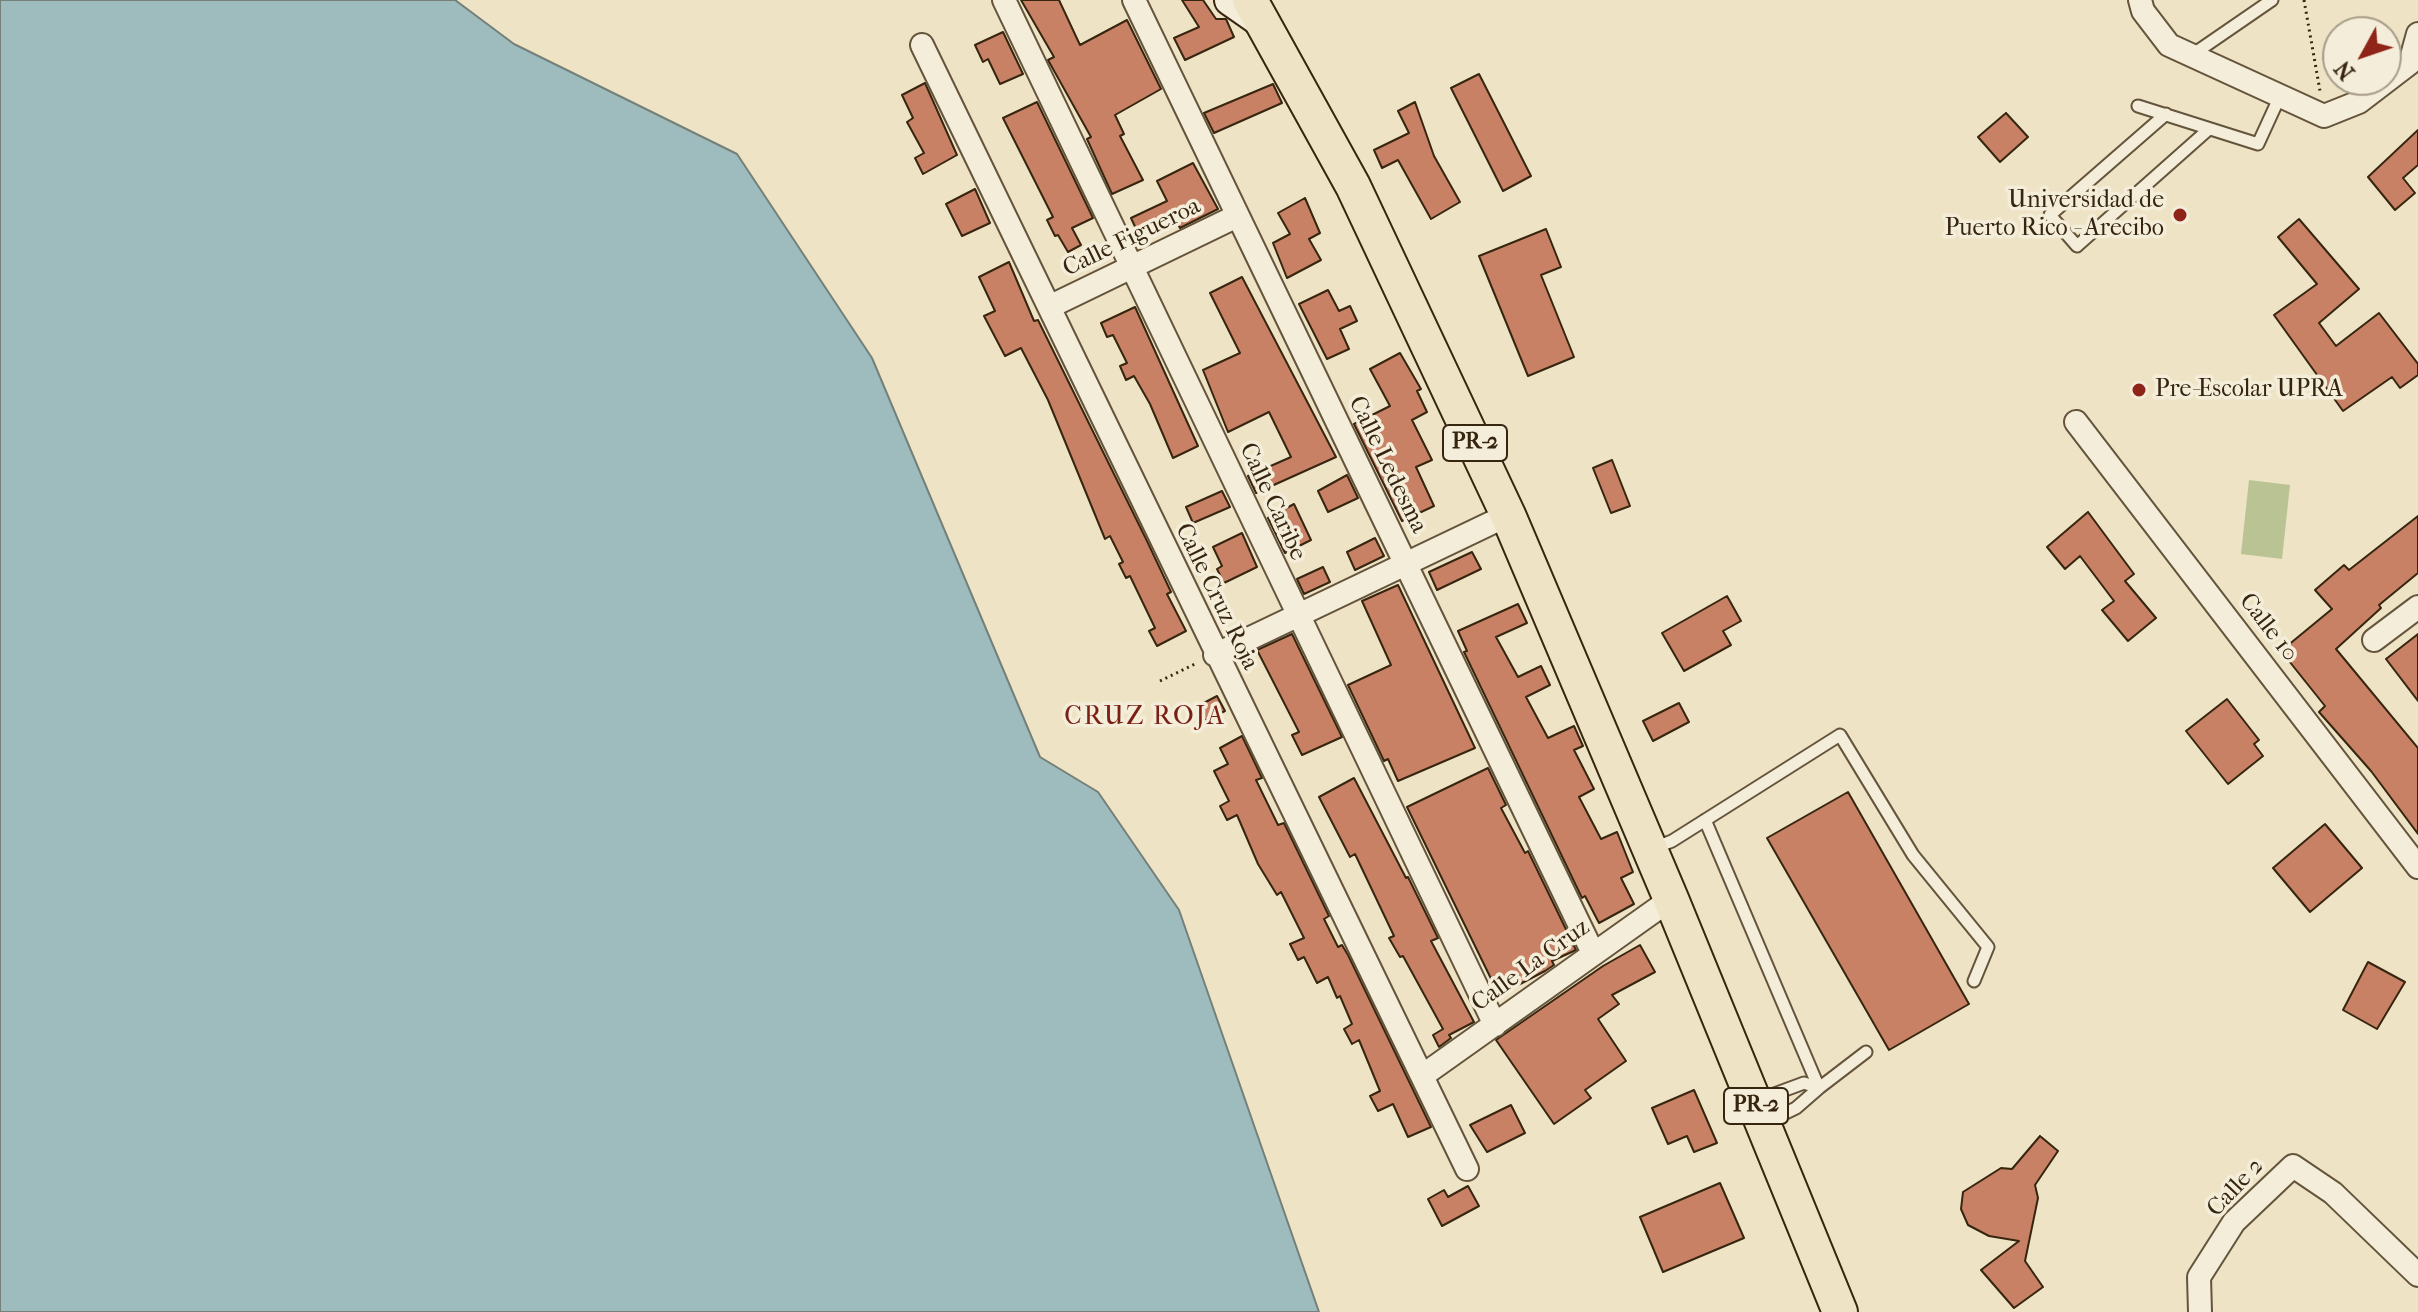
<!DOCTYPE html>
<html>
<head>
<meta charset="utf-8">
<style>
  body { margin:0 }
  #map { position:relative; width:2418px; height:1312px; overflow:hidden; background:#eee3c5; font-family:"IM FELL French Canon",serif }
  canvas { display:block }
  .north { position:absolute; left:2322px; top:16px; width:80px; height:80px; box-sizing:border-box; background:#f4edd9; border:2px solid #a89d88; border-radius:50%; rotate:230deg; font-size:22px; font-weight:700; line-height:32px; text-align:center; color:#36250f }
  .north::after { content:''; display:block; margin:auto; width:28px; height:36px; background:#8f2418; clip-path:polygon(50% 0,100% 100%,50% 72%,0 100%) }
</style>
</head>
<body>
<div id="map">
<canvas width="2418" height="1312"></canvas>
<div class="north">N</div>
</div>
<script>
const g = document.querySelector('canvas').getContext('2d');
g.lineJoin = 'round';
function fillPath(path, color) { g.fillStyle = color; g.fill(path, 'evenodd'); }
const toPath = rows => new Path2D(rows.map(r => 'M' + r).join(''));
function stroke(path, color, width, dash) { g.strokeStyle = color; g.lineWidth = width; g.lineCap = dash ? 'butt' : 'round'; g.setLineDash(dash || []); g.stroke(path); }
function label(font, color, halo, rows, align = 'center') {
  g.font = font + ' "IM FELL French Canon",serif'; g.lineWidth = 7; g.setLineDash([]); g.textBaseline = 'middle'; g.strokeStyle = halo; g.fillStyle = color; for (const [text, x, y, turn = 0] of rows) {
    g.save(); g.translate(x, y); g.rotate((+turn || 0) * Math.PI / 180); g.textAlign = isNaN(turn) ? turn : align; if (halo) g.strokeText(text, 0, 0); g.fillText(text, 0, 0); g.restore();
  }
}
fillPath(toPath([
  [2249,480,2290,485,2282,559,2241,554]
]), '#bac394');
const water = toPath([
  [0,0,455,0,514,44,737,154,872,358,1040,757,1098,792,1179,910,1319,1312,0,1312,0,0]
]);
fillPath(water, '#9ebcbe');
stroke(water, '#748078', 2);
const building = toPath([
  [1021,0,1059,0,1080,45,1127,20,1161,89,1115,115,1124,134,1120,136,1143,180,1112,194,1087,139,1091,137,1048,60,1054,57,1021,0],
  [1182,0,1203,0,1216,19,1226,19,1234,37,1185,60,1174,38,1199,27,1182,0],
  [1003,32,1023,74,1000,84,988,59,983,62,975,45,1003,32],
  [1479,74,1531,176,1503,191,1451,88,1479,74],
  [925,83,957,155,923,174,915,158,924,153,907,122,913,118,902,95,925,83],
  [1273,84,1282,103,1214,133,1204,113,1273,84],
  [1037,102,1093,218,1072,228,1081,245,1068,252,1058,235,1055,236,1047,220,1053,217,1003,118,1037,102],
  [1415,102,1434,156,1460,202,1431,219,1398,160,1382,168,1374,150,1409,133,1398,111,1415,102],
  [2006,113,2028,137,2000,162,1978,137,2006,113],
  [2418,130,2418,165,2403,178,2415,193,2395,210,2368,177,2418,130],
  [1193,163,1218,209,1180,228,1173,216,1138,233,1131,218,1167,201,1157,181,1193,163],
  [975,189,990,223,962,236,946,204,975,189],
  [1305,198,1320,233,1309,239,1321,260,1287,278,1273,243,1290,234,1278,213,1305,198],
  [2299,219,2359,289,2319,323,2336,346,2379,313,2418,364,2418,375,2400,388,2392,377,2343,411,2274,315,2317,284,2278,237,2299,219],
  [1546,229,1561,267,1541,275,1574,357,1528,376,1479,256,1546,229],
  [1009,262,1034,321,1038,320,1147,541,1171,592,1167,594,1186,631,1157,646,1149,631,1155,628,1130,576,1126,578,1119,564,1123,562,1110,536,1105,539,1048,400,1021,348,1005,356,984,316,995,311,979,277,1009,262],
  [1242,277,1336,457,1256,493,1248,476,1291,457,1269,412,1228,432,1203,370,1240,353,1210,293,1242,277],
  [1328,290,1339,311,1350,306,1357,321,1340,329,1349,349,1327,359,1299,304,1328,290],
  [1135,307,1198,446,1173,458,1150,404,1134,376,1126,380,1120,366,1127,363,1113,335,1107,337,1101,323,1135,307],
  [1400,353,1421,389,1417,391,1427,412,1412,420,1432,460,1416,467,1434,506,1402,521,1354,424,1390,406,1370,369,1400,353],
  [1612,460,1630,506,1611,513,1593,468,1612,460],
  [1347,475,1358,498,1328,512,1318,491,1347,475],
  [1222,491,1230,507,1193,523,1186,507,1222,491],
  [1294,504,1311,540,1285,553,1268,518,1294,504],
  [2088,512,2134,574,2125,581,2156,618,2128,641,2102,610,2114,601,2080,556,2065,569,2047,547,2088,512],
  [2418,516,2418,573,2379,605,2381,608,2336,649,2418,748,2418,834,2371,771,2319,712,2325,706,2281,651,2332,609,2315,590,2344,565,2349,570,2418,516],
  [1242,533,1257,567,1224,583,1217,569,1222,566,1213,547,1242,533],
  [1375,538,1384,556,1355,570,1347,552,1375,538],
  [1472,552,1481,569,1437,590,1429,572,1472,552],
  [1323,567,1330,582,1304,594,1297,579,1323,567],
  [1398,585,1475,748,1398,781,1388,759,1384,761,1348,685,1391,665,1362,601,1398,585],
  [1727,596,1741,621,1723,631,1731,645,1684,671,1662,633,1727,596],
  [1518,604,1527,623,1496,637,1518,677,1541,666,1550,685,1526,697,1548,738,1574,726,1583,746,1574,750,1594,789,1579,797,1601,839,1617,832,1633,872,1621,878,1634,904,1599,923,1585,896,1582,898,1464,652,1467,651,1458,631,1518,604],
  [1292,634,1342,737,1302,755,1292,735,1299,732,1257,650,1292,634],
  [2418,634,2418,701,2386,659,2418,634],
  [1217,696,1225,711,1205,721,1198,706,1217,696],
  [2227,699,2259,740,2254,744,2263,756,2228,784,2186,731,2227,699],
  [1679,703,1689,722,1653,741,1643,721,1679,703],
  [1242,736,1262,778,1256,780,1278,825,1284,823,1329,916,1324,919,1338,947,1342,945,1348,955,1431,1127,1408,1137,1393,1104,1378,1111,1370,1096,1380,1091,1359,1040,1352,1044,1344,1029,1352,1024,1340,996,1337,998,1328,977,1317,983,1304,957,1298,960,1290,944,1304,938,1281,892,1277,895,1258,864,1237,815,1227,820,1220,806,1229,801,1214,771,1228,764,1220,748,1242,736],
  [1488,768,1506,805,1501,808,1525,853,1528,851,1576,950,1552,961,1554,965,1545,971,1499,995,1407,807,1488,768],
  [1354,778,1406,878,1408,877,1438,938,1431,941,1474,1022,1449,1035,1451,1038,1439,1047,1433,1035,1443,1029,1403,956,1400,957,1389,938,1394,936,1355,854,1350,857,1319,797,1354,778],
  [1848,792,1969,1004,1889,1050,1767,838,1848,792],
  [2325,824,2362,868,2310,912,2273,868,2325,824],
  [1640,945,1655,972,1612,995,1619,1004,1598,1019,1626,1061,1585,1090,1591,1098,1554,1124,1496,1040,1603,966,1640,945],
  [2368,962,2405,982,2377,1029,2343,1010,2368,962],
  [1694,1090,1717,1143,1694,1152,1687,1136,1668,1144,1652,1108,1694,1090],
  [1511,1105,1525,1133,1487,1152,1470,1125,1511,1105],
  [2040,1136,2058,1151,2035,1185,2038,1198,2025,1261,2043,1287,2014,1308,1981,1270,2019,1241,1989,1236,1968,1225,1961,1209,1963,1192,2001,1168,2012,1169,2040,1136],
  [1720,1183,1744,1238,1663,1272,1640,1217,1720,1183],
  [1468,1186,1479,1206,1442,1226,1428,1199,1444,1190,1448,1197,1468,1186]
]);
fillPath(building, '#c98165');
stroke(building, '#36250f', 2);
const lane = toPath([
  [2192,55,2272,0],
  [2138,106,2258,144,2280,96],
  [2166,114,2050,215,2077,246,2209,129],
  [1705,820,1819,1088,1866,1052],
  [1654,848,1672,841,1840,735,1913,855,1988,947,1974,981],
  [1758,1100,1804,1083,1819,1088,1796,1108,1767,1122]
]);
const street = toPath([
  [1004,0,1495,1025],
  [1134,0,1593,953],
  [2140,0,2143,11,2169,45,2324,116,2359,102,2410,63,2418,34],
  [922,45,1467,1169],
  [1049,307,1237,216],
  [2076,422,2418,867],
  [2374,640,2418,607],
  [1215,655,1508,515],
  [1422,1076,1671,899],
  [2200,1312,2199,1277,2234,1222,2293,1166,2333,1193,2418,1275]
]);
const secondary = toPath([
  [1230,0,1263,23]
]);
const primary = toPath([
  [1250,0,1353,186,1508,515,1671,899,1840,1312]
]);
stroke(lane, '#64543c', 15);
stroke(street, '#64543c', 26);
stroke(secondary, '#36250f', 34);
stroke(primary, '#36250f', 38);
stroke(toPath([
  [2304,0,2320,91],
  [1160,681,1197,663]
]), '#36250f', 3, [2, 4]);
stroke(lane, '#f4edd9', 11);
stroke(street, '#f4edd9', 22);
stroke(secondary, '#f4edd9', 30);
stroke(primary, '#eee3c5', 34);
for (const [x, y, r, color] of [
  [2180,215,8,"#8f2418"],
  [2139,390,8,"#8f2418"]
]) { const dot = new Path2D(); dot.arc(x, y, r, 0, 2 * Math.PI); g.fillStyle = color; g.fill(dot); stroke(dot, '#f4edd9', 3); }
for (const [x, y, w] of [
  [1475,443,64],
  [1756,1106,64]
]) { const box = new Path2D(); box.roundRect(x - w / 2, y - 18, w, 36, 6); g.fillStyle = '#f4edd9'; g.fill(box); stroke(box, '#36250f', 2); }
label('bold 22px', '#36250f', null, [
  ["PR-2",1475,443],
  ["PR-2",1756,1106]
]);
label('24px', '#36250f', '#f4edd9', [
  ["Universidad de",2164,201],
  ["Puerto Rico - Arecibo",2164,229],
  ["Pre-Escolar UPRA",2155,390,"left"]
], 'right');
label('24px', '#36250f', '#f4edd9', [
  ["Calle Figueroa",1132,238,-26],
  ["Calle Ledesma",1387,465,64],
  ["Calle Caribe",1272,502,65],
  ["Calle Cruz Roja",1216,597,64],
  ["Calle 10",2268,628,52],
  ["Calle La Cruz",1531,966,-36],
  ["Calle 2",2236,1188,-47]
]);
g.letterSpacing = '2px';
label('26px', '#7a1f14', '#f4edd9', [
  ["CRUZ ROJA",1145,718]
]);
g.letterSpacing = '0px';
</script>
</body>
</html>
